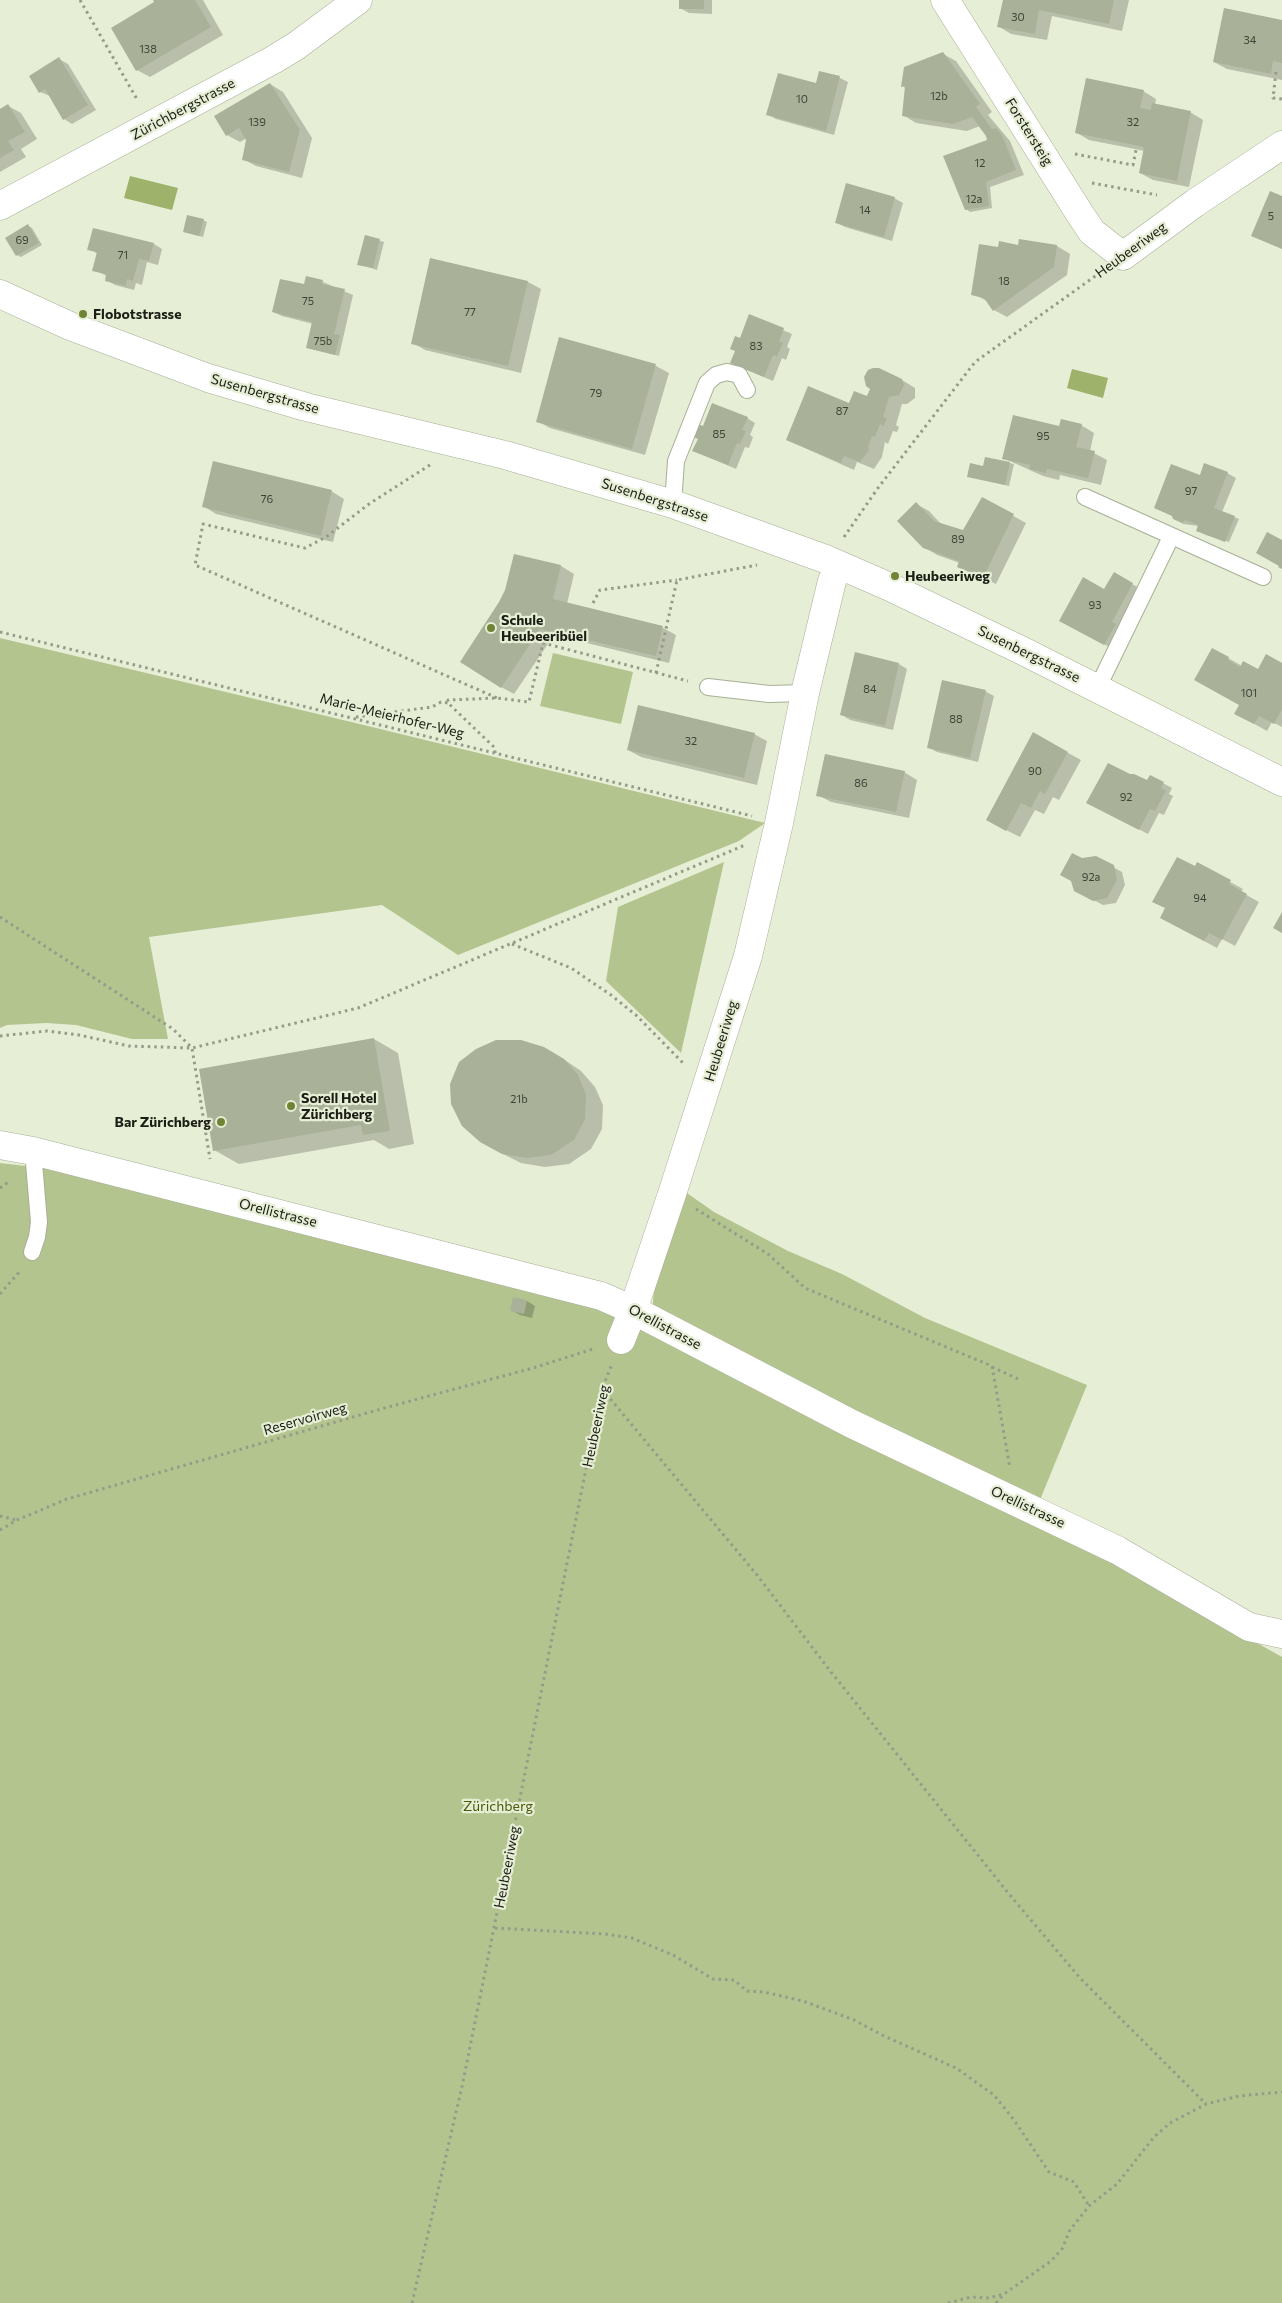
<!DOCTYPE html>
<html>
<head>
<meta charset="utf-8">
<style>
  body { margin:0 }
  canvas { display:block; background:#e6eed5 }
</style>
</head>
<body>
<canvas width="1282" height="2303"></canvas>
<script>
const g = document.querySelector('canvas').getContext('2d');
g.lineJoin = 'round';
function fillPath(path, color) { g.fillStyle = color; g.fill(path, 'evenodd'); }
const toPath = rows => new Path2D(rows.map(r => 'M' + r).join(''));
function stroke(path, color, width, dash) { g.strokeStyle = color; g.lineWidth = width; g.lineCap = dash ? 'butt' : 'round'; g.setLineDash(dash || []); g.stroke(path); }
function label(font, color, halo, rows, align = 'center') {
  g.font = font + ' Commissioner,sans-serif'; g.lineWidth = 4.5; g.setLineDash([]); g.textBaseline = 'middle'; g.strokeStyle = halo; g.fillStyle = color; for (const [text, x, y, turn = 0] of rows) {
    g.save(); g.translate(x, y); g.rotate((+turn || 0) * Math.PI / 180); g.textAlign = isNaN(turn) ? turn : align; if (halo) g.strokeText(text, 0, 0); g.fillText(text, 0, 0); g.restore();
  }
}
fillPath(toPath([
  [0,638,368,726,765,823,739,841,458,955,382,905,149,937,168,1039,132,1039,76,1025,46,1023,7,1025,0,1028],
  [553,653,633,672,621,724,540,706],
  [724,862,681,1053,606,981,618,907],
  [0,1163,68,1171,584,1302,651,1332,654,1286,684,1191,714,1212,788,1251,842,1274,925,1318,1087,1385,1033,1517,1282,1657,1282,2303,0,2303]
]), '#b4c48f');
fillPath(toPath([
  [130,176,178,188,172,210,124,198],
  [1072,369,1108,378,1103,398,1067,388]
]), '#9eb26b');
fillPath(toPath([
  [154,0,203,0,223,35,150,77,137,70,156,2],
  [680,0,712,0,712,14,689,13,680,8],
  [1004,0,1129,0,1122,31,1052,16,1047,40,1011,34,998,26],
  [1282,21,1282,80,1227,69,1214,62],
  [943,54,956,61,992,112,988,115,1010,141,1024,175,990,187,992,208,970,212,966,209,988,141,988,135,980,126,967,131,916,123,903,115,906,89,903,86],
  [59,59,68,64,96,110,72,124,64,119,50,96,40,92],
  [820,72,840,78,848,82,834,135,776,119,767,114,817,85],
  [270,84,283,92,312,138,302,178,256,166,243,159,247,138,240,142,227,135],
  [1143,91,1156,99,1155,105,1190,112,1203,120,1189,187,1153,180,1140,173,1145,151,1089,140,1077,133],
  [8,106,21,113,37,139,21,149,26,157,0,172,0,111],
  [894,198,903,203,892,241,845,227,836,222],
  [203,220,207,222,203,237,188,233],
  [28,226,32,228,42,245,21,257,17,255],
  [94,230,154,244,162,249,158,265,147,262,142,285,136,283,134,290,115,285,106,280,107,276,94,270,98,254,89,249],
  [365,236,384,242,377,270,359,264],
  [1020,241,1057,246,1070,254,1067,275,1007,317,994,310,989,302,973,294,999,249,1019,246],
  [431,259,528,282,541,289,521,373,425,350,413,343],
  [323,282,353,295,339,356,307,347,313,324,282,316,273,312,305,286],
  [750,316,792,334,787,347,790,349,786,360,782,358,773,381,731,363],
  [560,338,656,366,669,373,645,455,550,428,537,421],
  [902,380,915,388,915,398,907,404,902,404,896,425,899,427,897,432,893,431,888,444,885,442,882,457,874,469,857,462,854,470,787,440,850,405],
  [747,418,755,423,750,435,753,437,749,448,745,447,736,469,694,451,704,428],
  [1081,425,1094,433,1090,451,1107,460,1101,485,1060,475,1059,480,1043,476,1003,458,1060,427],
  [986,458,1014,464,1009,486,968,476,984,467],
  [1227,473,1236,478,1222,512,1239,519,1229,542,1206,535,1197,530,1199,526,1183,524,1174,516,1156,508,1200,476],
  [331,491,344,499,333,542,216,514,203,506],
  [983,499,1026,523,996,584,959,566,960,563,937,555,924,547,916,504,929,511,942,525,963,531],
  [514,555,561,566,574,574,567,604,663,628,676,635,669,663,554,635,514,694,501,687,506,590],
  [1114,574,1141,589,1113,649,1060,621,1105,591],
  [1228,658,1242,666,1258,671,1282,664,1282,727,1272,722,1267,731,1249,721,1241,705,1196,680],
  [899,664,907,669,893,730,850,720,842,715],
  [985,691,994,696,978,762,937,752,928,747],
  [754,734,767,741,757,785,641,757,628,750],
  [1034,734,1081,760,1059,800,1053,797,1044,814,1035,810,1020,837,1000,827],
  [904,772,917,780,909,818,831,802,818,795],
  [1130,776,1147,782,1150,776,1172,788,1169,794,1173,796,1164,815,1159,813,1148,834,1096,807],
  [1082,860,1113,867,1122,872,1125,885,1116,903,1103,905,1084,895],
  [1197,864,1243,889,1241,892,1259,902,1235,946,1222,939,1217,948,1174,925],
  [374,1039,398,1053,414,1144,389,1149,374,1140,239,1164,214,1150],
  [562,1058,581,1071,595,1087,603,1105,602,1129,591,1149,569,1164,545,1167,521,1163,499,1152],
  [527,1301,535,1306,532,1318,520,1315,511,1310]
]), '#0003');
fillPath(toPath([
  [153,0,195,0,211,27,136,71,111,28,154,2],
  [679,0,704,0,704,9,679,9],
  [1003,0,1114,0,1109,24,1039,10,1035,34,997,27],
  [1224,8,1282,20,1282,63,1273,61,1271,74,1213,62],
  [943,52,980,104,976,107,992,129,996,128,1002,135,1016,170,986,182,989,206,965,210,943,156,987,140,986,136,972,117,953,124,902,116,905,86,901,87,904,67],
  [59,57,88,105,63,120,45,89,39,93,29,76],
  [819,71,840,76,826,131,766,115,778,73,816,83],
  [1086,78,1144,90,1140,108,1151,110,1152,103,1191,111,1177,181,1139,173,1144,147,1075,133],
  [270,83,300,130,289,172,242,160,246,140,239,128,226,136,214,116],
  [8,104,25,132,8,141,14,150,0,158,0,109],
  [846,183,895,197,884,237,835,223],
  [1270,191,1282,196,1282,249,1251,236],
  [187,215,204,219,199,236,183,232],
  [28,224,39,243,16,256,5,238],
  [93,228,154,243,149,261,139,259,133,281,127,279,126,286,105,281,106,274,92,271,97,252,87,250],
  [365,235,380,239,373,268,357,265],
  [1019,239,1057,245,1054,267,993,311,984,298,971,295,979,244,998,247,999,241,1018,245],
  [430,258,528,281,508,366,411,344],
  [306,276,323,280,322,284,345,289,334,334,340,335,335,355,306,348,312,322,272,312,280,279,304,284],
  [749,314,784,328,779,342,783,343,777,356,773,355,764,377,730,363,735,351,730,349,735,336,740,338],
  [559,337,656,364,632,449,536,422],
  [873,368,879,368,902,379,904,385,899,395,889,397,883,417,887,418,884,426,880,424,875,437,872,436,868,447,869,450,860,462,844,456,841,463,786,440,808,386,849,403,854,391,867,396,870,389,866,386,864,377,868,370],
  [712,403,748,417,742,430,746,431,740,444,737,443,728,465,692,451,698,439,693,437,698,424,703,426],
  [1013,415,1059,426,1061,419,1082,424,1076,447,1095,451,1088,478,1047,469,1046,473,1029,469,1030,465,1002,459],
  [985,457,1010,462,1005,485,967,477,970,463,983,466],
  [213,461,332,490,321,536,202,507],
  [1204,463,1228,472,1214,508,1235,516,1225,542,1196,531,1198,525,1185,520,1182,523,1173,519,1172,516,1154,508,1171,464,1200,475],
  [982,497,1014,514,983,578,957,567,959,561,923,548,897,521,916,502,934,521,963,530],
  [1267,532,1282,540,1282,569,1278,567,1279,566,1256,553],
  [514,554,561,565,553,599,663,626,656,656,540,629,501,688,460,662,499,602,505,590],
  [1114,572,1133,583,1112,622,1116,624,1104,645,1059,621,1083,577,1104,589],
  [1212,648,1229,657,1228,660,1240,667,1243,661,1258,669,1266,654,1282,663,1282,709,1274,724,1259,716,1254,724,1234,714,1239,705,1194,680],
  [855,652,899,663,885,726,840,715],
  [942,680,986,690,970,758,927,748],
  [638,705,755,733,744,778,627,750],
  [1033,732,1068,752,1045,794,1040,791,1031,808,1021,803,1006,831,986,820],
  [825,754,905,771,896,812,816,796],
  [1108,763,1130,774,1134,774,1147,780,1150,775,1164,782,1161,788,1166,791,1155,811,1150,809,1139,830,1086,803],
  [1072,853,1082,858,1096,856,1114,865,1117,880,1107,898,1093,901,1074,891,1071,881,1060,875],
  [1177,857,1195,866,1197,862,1231,880,1229,884,1247,894,1222,940,1209,933,1204,941,1160,918,1165,908,1152,902],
  [1282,912,1282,933,1273,928],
  [374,1038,390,1131,363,1135,361,1125,213,1151,199,1069],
  [496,1040,521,1040,544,1047,564,1059,578,1075,586,1095,585,1119,574,1140,551,1155,527,1158,502,1154,480,1142,462,1126,451,1104,450,1084,459,1062,476,1049],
  [513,1297,527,1300,524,1314,510,1311]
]), '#a9b199');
const service = toPath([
  [1085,497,1263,577],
  [673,504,676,461,707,383,716,375,727,372,739,375,747,390],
  [708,687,769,694,805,693],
  [1098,687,1171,537],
  [32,1252,37,1237,39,1222,33,1151]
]);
const minor = toPath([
  [945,0,1080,214,1092,232,1123,256,1195,203,1282,145],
  [0,206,273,60,296,46,358,0],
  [0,294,70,326,208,378,306,407,505,455,673,504,828,560,890,587,1023,651,1282,782],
  [0,1145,33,1151,601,1296,633,1310,852,1424,1117,1550,1249,1627,1282,1634],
  [621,1340,633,1310,672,1194,748,956,779,823,805,693,832,581,839,565]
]);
stroke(service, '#a7af97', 18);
stroke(minor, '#a7af97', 29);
stroke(toPath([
  [80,0,138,101],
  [1276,72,1273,98,1282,99],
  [1075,154,1133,165,1136,150],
  [1092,183,1157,195],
  [430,465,369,504,326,537,305,548,203,524,195,565,497,698],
  [844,537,878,488,975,362,1101,272],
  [593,603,600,590,677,580],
  [0,632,752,816],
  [656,673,677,580,757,565],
  [356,717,432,707,441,702,448,703],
  [495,753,495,748,448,703,448,700,497,698,529,702,543,643,688,681],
  [0,917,173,1029,192,1048,210,1159],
  [512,944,571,968,611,995,637,1016,685,1065],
  [0,1036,47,1031,79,1035,129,1046,192,1048,358,1008,745,845],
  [0,1188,10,1181],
  [696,1209,768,1254,805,1288,992,1366,1010,1468],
  [0,1294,21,1270],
  [992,1367,1018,1379],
  [602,1389,757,1575,831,1672,1009,1894,1080,1978,1206,2104],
  [0,1516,16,1520],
  [0,1530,17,1520,67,1499,388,1407,533,1368,596,1348],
  [495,1928,605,1934,632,1938,673,1955,713,1979,734,1980,747,1991,764,1992,803,2001,854,2020,884,2036,956,2068,994,2095,1014,2120,1049,2172,1074,2182,1089,2206],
  [412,2303,463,2082,602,1389,612,1364],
  [948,2303,971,2297,989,2298,1004,2294,1051,2261,1062,2249,1070,2230,1089,2206,1117,2184,1154,2137,1170,2123,1206,2104,1239,2096,1282,2092],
  [996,2303,1003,2295]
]), '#959b89', 3, [2.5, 4]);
stroke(service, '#fff', 16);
stroke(minor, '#fff', 28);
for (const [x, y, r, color] of [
  [83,314,5,"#708435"],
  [895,576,5,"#708435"],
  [491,628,5,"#708435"],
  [291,1106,5,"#708435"],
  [221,1122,5,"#708435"]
]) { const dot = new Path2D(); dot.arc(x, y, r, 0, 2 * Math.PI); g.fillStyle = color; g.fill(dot); stroke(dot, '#e6eed5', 2); }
label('11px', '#3e4336', null, [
  ["30",1018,17],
  ["34",1250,40],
  ["138",148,49],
  ["12b",939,96],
  ["10",802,99],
  ["139",257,122],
  ["32",1133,122],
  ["12",980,163],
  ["12a",974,199],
  ["14",865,210],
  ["5",1271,216],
  ["69",22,240],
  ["71",123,255],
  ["18",1004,281],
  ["75",308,301],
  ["77",470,312],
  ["75b",323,341],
  ["83",756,346],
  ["79",596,393],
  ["87",842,411],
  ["85",719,434],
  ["95",1043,436],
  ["97",1191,491],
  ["76",267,499],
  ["89",958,539],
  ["93",1095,605],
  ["84",870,689],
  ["101",1249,693],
  ["88",956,719],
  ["32",691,741],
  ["90",1035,771],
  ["86",861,783],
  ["92",1126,797],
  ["92a",1091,877],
  ["94",1200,898],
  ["21b",519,1099]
]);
label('14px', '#1b1e15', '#e6eed5', [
  ["Zürichbergstrasse",183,109,-28],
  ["Forstersteig",1029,132,58],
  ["Heubeeriweg",1131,250,-36],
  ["Susenbergstrasse",265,394,16],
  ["Susenbergstrasse",655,500,18],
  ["Susenbergstrasse",1029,654,26],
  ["Marie-Meierhofer-Weg",392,716,14],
  ["Heubeeriweg",721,1041,-73],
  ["Orellistrasse",278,1213,14],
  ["Orellistrasse",665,1327,28],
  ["Reservoirweg",305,1419,-16],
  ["Heubeeriweg",596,1426,-78],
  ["Orellistrasse",1028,1507,25],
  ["Heubeeriweg",507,1867,-79]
]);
label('bold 14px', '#1b1e15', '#e6eed5', [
  ["Flobotstrasse",93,314],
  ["Heubeeriweg",905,576],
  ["Schule",501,620],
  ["Heubeeribüel",501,636],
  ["Sorell Hotel",301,1098],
  ["Zürichberg",301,1114],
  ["Bar Zürichberg",211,1122,"right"]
], 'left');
label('14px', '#4a5b09', '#e6eed5', [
  ["Zürichberg",498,1806]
]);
</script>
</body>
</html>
